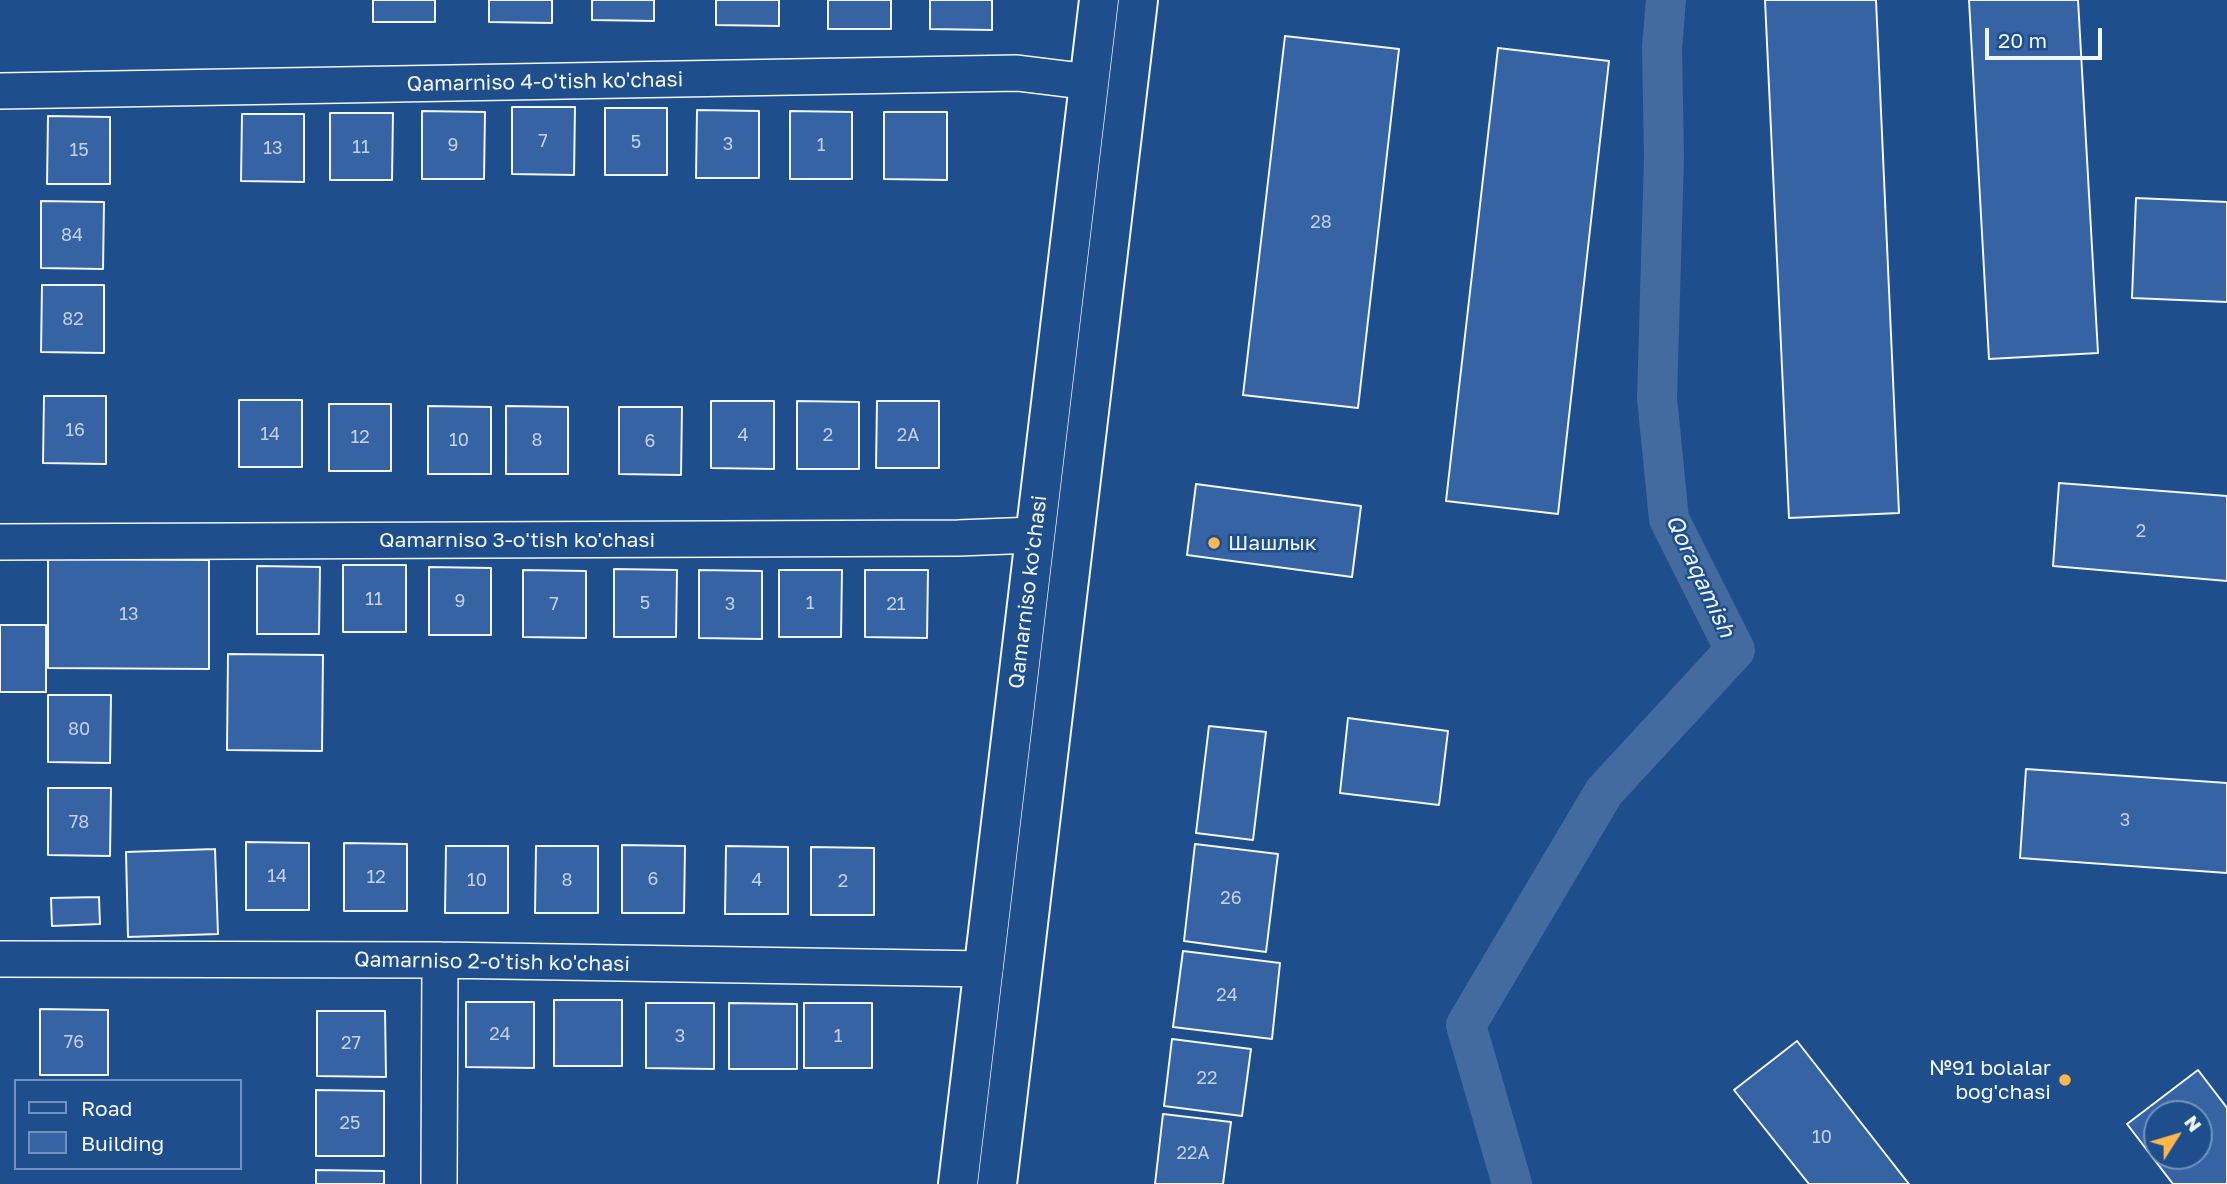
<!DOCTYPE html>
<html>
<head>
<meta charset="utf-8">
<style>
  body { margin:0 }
  #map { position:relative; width:2227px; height:1184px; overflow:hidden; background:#1f4e8c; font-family:"Golos Text",sans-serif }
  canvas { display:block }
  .legend { position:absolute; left:14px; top:1079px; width:228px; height:91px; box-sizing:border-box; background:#1f4e8c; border:2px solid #7391ba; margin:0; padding:9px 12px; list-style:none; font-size:21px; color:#f2f6ff }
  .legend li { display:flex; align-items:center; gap:14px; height:35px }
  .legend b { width:35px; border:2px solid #7391ba }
  .north { position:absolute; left:2143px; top:1100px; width:70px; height:70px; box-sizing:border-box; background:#1f4e8c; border:2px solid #7391ba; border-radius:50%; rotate:53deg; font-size:19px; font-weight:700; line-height:28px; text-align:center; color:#f2f6ff }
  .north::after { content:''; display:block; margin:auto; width:24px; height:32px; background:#ffb74d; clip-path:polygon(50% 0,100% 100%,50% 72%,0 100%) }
  .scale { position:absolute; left:1985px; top:28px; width:117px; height:32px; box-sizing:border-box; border:4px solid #f2f6ff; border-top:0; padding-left:9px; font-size:21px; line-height:24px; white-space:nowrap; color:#f2f6ff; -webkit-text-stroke:5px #1f4e8c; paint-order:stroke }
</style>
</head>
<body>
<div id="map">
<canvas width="2227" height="1184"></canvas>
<ul class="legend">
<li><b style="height:9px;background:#1f4e8c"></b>Road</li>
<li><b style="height:19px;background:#3563a3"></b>Building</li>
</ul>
<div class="north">N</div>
<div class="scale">20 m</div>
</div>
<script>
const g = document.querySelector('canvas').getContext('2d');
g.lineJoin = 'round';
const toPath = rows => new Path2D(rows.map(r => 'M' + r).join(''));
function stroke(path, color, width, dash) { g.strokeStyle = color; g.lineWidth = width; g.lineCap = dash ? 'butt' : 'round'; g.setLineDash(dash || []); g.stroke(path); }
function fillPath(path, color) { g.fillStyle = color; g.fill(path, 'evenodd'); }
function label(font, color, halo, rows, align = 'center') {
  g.font = font + ' "Golos Text",sans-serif'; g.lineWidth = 5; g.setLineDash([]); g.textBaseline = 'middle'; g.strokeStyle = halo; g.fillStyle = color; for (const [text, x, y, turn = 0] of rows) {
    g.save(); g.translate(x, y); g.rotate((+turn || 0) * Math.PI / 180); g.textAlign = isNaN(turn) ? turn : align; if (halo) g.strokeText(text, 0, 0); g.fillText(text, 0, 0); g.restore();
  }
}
stroke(toPath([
  [1512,1184,1466,1025,1604,792,1735,650,1669,519,1657,398,1664,157,1662,47,1666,0]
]), '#446ba0', 40);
const building = toPath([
  [373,0,435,0,435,22,373,22,373,0],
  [489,0,552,0,552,23,489,22,489,0],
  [592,0,654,0,654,21,592,20,592,0],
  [716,0,779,0,779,26,716,25,716,0],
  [828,0,891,0,891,29,828,29,828,0],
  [930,0,992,0,992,30,930,29,930,0],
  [1765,0,1876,0,1899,513,1789,518,1765,0],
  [1969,0,2078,0,2098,353,1989,359,1969,0],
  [1285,36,1399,49,1358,408,1243,395,1285,36],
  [1498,48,1609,61,1558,514,1446,501,1498,48],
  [512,107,575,107,574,175,512,174,512,107],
  [605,108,667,108,667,175,605,175,605,108],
  [697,110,759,111,759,178,696,178,697,110],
  [422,111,485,112,484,179,422,179,422,111],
  [790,111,852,112,852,179,790,179,790,111],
  [884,112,947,112,947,180,884,179,884,112],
  [330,113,393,113,392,180,330,180,330,113],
  [242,114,304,114,304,182,241,181,242,114],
  [48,116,110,117,110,184,47,184,48,116],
  [2136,198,2227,202,2227,302,2132,298,2136,198],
  [41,201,104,202,103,269,41,268,41,201],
  [42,285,104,285,104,353,41,352,42,285],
  [44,396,106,396,106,464,43,463,44,396],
  [239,400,302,400,302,467,239,467,239,400],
  [711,401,774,401,774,469,711,468,711,401],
  [797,401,859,402,859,469,797,469,797,401],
  [877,401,939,401,939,468,876,468,877,401],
  [329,404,391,404,391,471,329,471,329,404],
  [428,406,491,407,491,474,428,474,428,406],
  [506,406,568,407,568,474,506,474,506,406],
  [619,407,682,407,681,475,619,474,619,407],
  [2059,483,2227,496,2227,581,2053,566,2059,483],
  [1196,484,1361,506,1352,577,1187,555,1196,484],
  [48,559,209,560,209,669,48,668,48,559],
  [343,565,406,565,406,632,343,632,343,565],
  [257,566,320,567,319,634,257,634,257,566],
  [429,567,491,568,491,635,429,635,429,567],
  [614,569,677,570,676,637,614,637,614,569],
  [523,570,586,571,586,638,523,637,523,570],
  [699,570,762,571,762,639,699,638,699,570],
  [779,570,842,570,841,637,779,637,779,570],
  [865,570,928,570,927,638,865,637,865,570],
  [0,625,46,625,46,692,0,692,0,625],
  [228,654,323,655,322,751,227,750,228,654],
  [48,695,111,695,110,763,48,762,48,695],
  [1348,718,1448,731,1439,805,1340,793,1348,718],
  [1209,726,1266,732,1253,840,1196,833,1209,726],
  [2026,769,2227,783,2227,873,2020,858,2026,769],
  [48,788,111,788,110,856,48,855,48,788],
  [246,842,309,843,309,910,246,910,246,842],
  [344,843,407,844,407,911,344,911,344,843],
  [1195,844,1278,854,1266,952,1184,941,1195,844],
  [622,845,685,846,684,913,622,913,622,845],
  [446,846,508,846,508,913,445,913,446,846],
  [536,846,598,846,598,913,535,913,536,846],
  [726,846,788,847,788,914,725,914,726,846],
  [811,847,874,848,874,915,811,915,811,847],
  [215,849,218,934,128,937,126,852,215,849],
  [99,897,100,924,52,926,51,898,99,897],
  [1183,951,1280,963,1272,1039,1173,1027,1183,951],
  [554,1000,622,1000,622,1066,554,1066,554,1000],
  [466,1002,534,1002,534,1068,466,1067,466,1002],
  [646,1003,714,1003,714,1069,646,1068,646,1003],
  [729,1003,797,1004,797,1069,729,1069,729,1003],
  [804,1003,872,1003,872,1068,804,1068,804,1003],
  [40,1009,108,1010,108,1075,40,1075,40,1009],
  [317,1011,385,1011,386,1077,317,1076,317,1011],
  [1172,1039,1251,1049,1242,1116,1164,1106,1172,1039],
  [1797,1041,1909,1184,1809,1184,1734,1090,1797,1041],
  [2198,1070,2227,1108,2227,1184,2173,1184,2127,1124,2198,1070],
  [2157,1114,2199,1114,2199,1156,2157,1156,2157,1114],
  [316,1090,384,1091,384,1156,316,1156,316,1090],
  [1163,1114,1231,1122,1223,1184,1155,1184,1163,1114],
  [316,1170,384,1171,384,1184,316,1184,316,1170]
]);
fillPath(building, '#3563a3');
stroke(building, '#f2f6ff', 2);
const street = toPath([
  [0,91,1017,73,1090,82],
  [0,542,958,538,1034,535],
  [0,959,440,960,985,969],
  [439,1184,440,960]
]);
const secondary = toPath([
  [958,1184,1099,0],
  [997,1184,1138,0]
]);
stroke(street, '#f2f6ff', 38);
stroke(secondary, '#f2f6ff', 42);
stroke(street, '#1f4e8c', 35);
stroke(secondary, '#1f4e8c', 38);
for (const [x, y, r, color] of [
  [1214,543,7,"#ffb74d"],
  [2065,1080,7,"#ffb74d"]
]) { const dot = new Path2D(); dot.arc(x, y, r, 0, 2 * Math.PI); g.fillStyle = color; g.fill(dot); stroke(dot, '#1f4e8c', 2.5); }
label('18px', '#c3d1e8', null, [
  ["7",543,141],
  ["5",636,142],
  ["3",728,144],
  ["9",453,145],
  ["1",821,145],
  ["11",361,147],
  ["13",273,148],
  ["15",79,150],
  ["28",1321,222],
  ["84",72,235],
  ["82",73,319],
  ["16",75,430],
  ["14",270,434],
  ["4",743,435],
  ["2",828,435],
  ["2A",908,435],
  ["12",360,437],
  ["10",459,440],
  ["8",537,440],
  ["6",650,441],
  ["2",2141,531],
  ["11",374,599],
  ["9",460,601],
  ["5",645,603],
  ["1",810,603],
  ["7",554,604],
  ["3",730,604],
  ["21",896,604],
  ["13",129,614],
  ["80",79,729],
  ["3",2125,820],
  ["78",79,822],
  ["14",277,876],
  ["12",376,877],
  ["6",653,879],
  ["10",477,880],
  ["8",567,880],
  ["4",757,880],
  ["2",843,881],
  ["26",1231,898],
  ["24",1227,995],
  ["24",500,1034],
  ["3",680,1036],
  ["1",838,1036],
  ["76",74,1042],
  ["27",351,1043],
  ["22",1207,1078],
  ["25",350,1123],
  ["10",1822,1137],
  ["22A",1193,1153]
]);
label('21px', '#f2f6ff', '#1f4e8c', [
  ["Qamarniso 4-o'tish ko'chasi",545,82,-1],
  ["Qamarniso 3-o'tish ko'chasi",517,540],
  ["Qamarniso ko'chasi",1028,592,-83],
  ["Qamarniso 2-o'tish ko'chasi",492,962,1]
]);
label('21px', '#f2f6ff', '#1f4e8c', [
  ["Шашлык",1228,543],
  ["№91 bolalar",2051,1068,"right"],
  ["bog'chasi",2051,1092,"right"]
], 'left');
label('italic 23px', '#f2f6ff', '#1f4e8c', [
  ["Qoraqamish",1700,576,65]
]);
</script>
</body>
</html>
